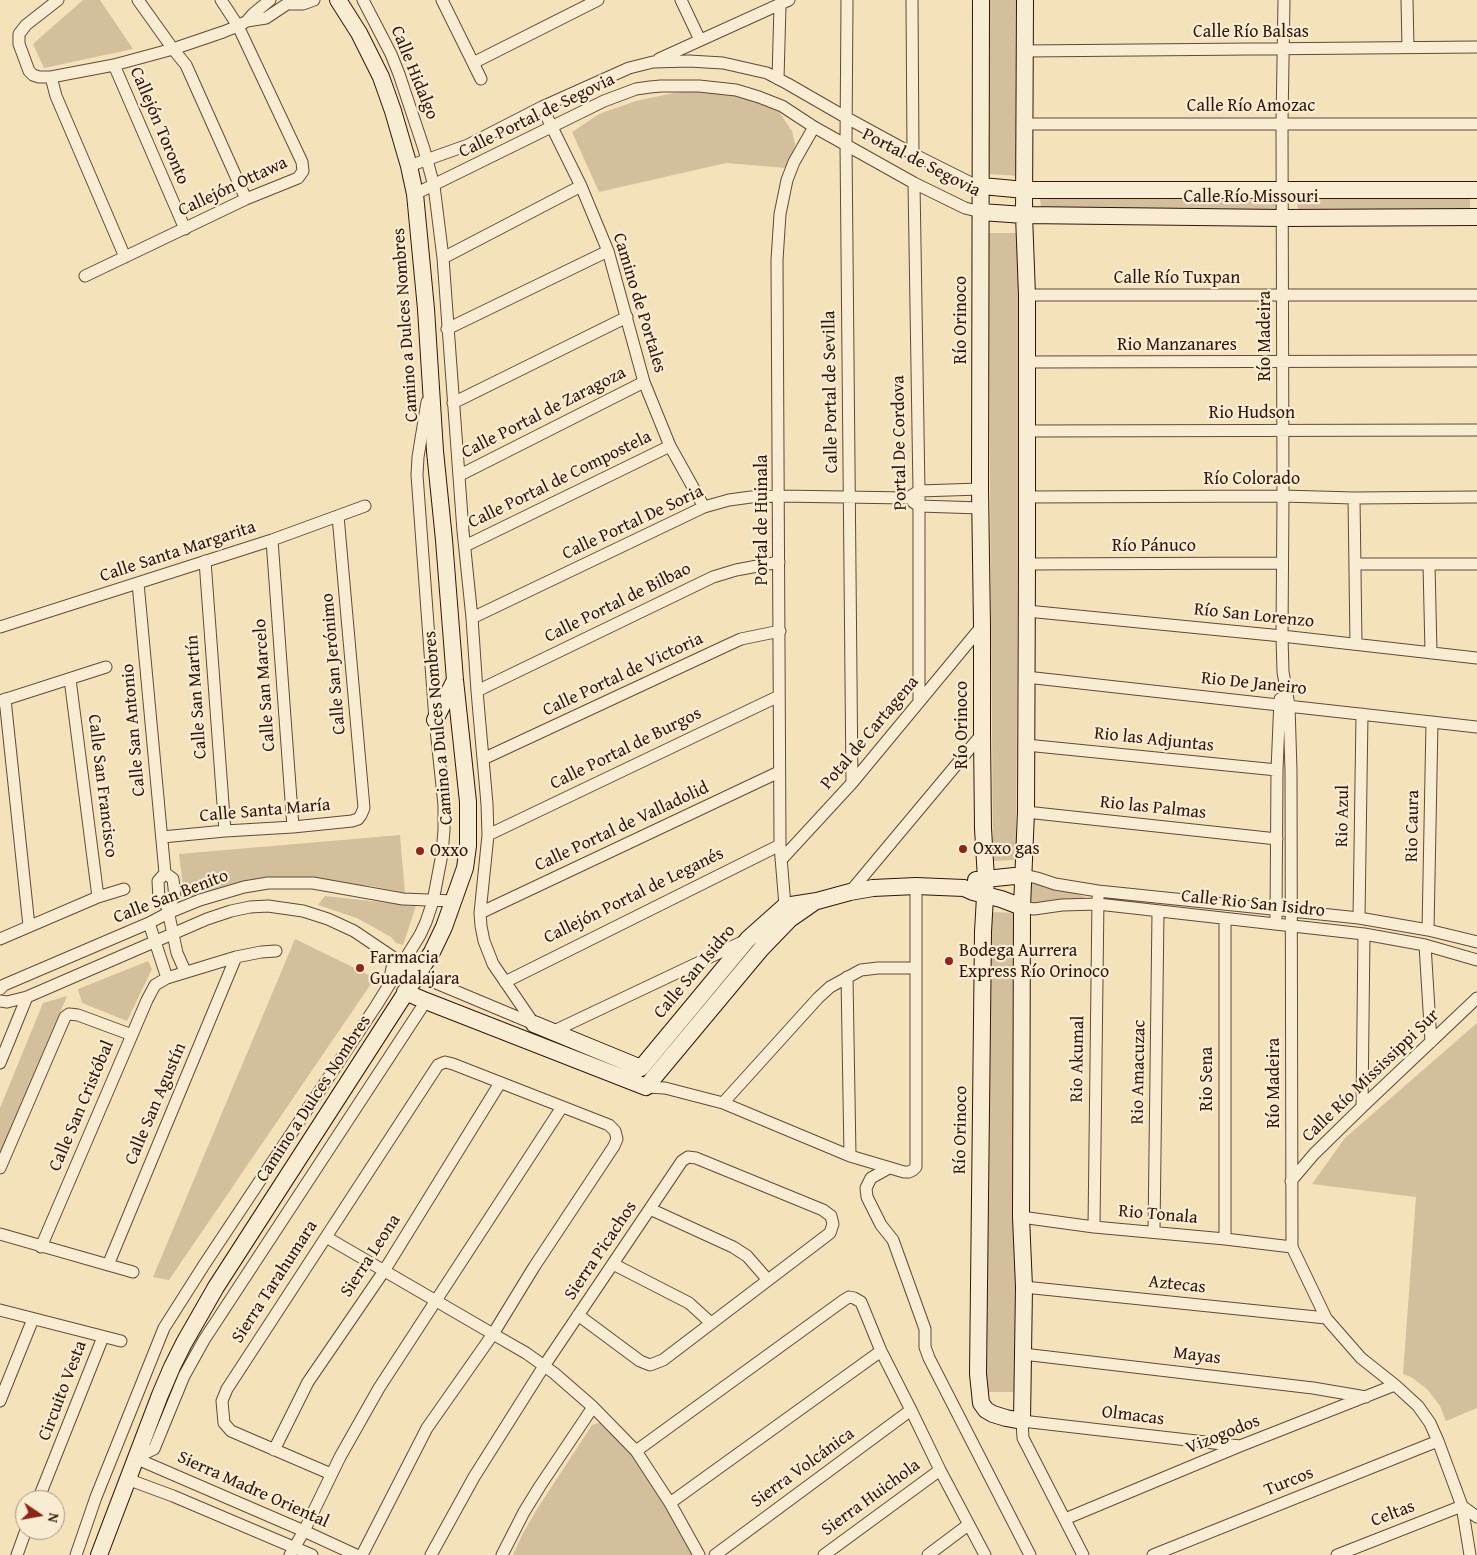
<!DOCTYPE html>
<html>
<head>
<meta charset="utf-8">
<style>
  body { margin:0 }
  #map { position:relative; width:1477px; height:1555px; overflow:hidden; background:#f4e2ba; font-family:"Gentium Book Plus",serif }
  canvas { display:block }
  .north { position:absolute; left:15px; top:1490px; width:50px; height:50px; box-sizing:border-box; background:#f8ecd2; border:1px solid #a89783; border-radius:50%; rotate:102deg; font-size:14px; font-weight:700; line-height:20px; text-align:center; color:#30170c }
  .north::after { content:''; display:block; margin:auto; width:18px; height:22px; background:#8f2418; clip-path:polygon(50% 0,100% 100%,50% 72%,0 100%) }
</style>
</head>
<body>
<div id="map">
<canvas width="1477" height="1555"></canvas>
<div class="north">N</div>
</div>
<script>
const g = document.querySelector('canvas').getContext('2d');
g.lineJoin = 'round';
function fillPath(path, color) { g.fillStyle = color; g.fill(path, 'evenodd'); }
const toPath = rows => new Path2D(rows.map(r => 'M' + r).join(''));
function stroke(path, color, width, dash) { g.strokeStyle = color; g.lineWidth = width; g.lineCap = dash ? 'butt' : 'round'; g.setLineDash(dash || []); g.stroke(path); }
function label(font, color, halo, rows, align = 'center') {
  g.font = font + ' "Gentium Book Plus",serif'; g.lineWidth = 4.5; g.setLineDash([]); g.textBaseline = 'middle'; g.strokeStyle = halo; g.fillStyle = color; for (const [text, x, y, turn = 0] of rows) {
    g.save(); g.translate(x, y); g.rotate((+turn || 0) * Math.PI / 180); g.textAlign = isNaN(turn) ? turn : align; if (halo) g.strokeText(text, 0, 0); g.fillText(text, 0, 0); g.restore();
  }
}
fillPath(toPath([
  [83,0,100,0,133,49,44,68,33,44],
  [989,0,1019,0,1020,176,988,174],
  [703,90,763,101,777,109,792,131,795,145,787,168,726,163,599,192,572,132,599,114,636,101,673,93],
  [1470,197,1470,212,1298,211,1297,199],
  [1040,198,1277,200,1278,210,1041,207],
  [988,233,1020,233,1016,860,993,861],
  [400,835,405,893,372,886,339,883,309,880,250,879,195,897,184,895,179,854],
  [1029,879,1059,889,1086,897,1077,899,1057,899,1030,905],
  [325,896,416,906,403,945,396,943,391,937,357,918,318,905],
  [990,912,1016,913,1015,1392,986,1392],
  [295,939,375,978,169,1280,153,1277],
  [148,961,152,969,127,1021,82,1003,78,989],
  [67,996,0,1153,0,1108,43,1003],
  [1477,1023,1477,1408,1446,1421,1440,1406,1427,1389,1411,1377,1403,1374,1416,1197,1312,1184,1345,1138],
  [601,1422,636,1455,696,1555,513,1555,522,1535,537,1509,592,1425]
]), '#d3bf9c');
const street = toPath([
  [58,0,26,25,19,34,19,44,29,71,33,75,39,77,51,77,114,65,173,49,223,32,238,26,247,21,253,14,270,0],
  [138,0,173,49,186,65,246,199],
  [363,0,391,54,399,74,424,149,434,186,443,258,463,531,472,618,477,691,487,804,488,835,480,913,481,926,484,941,493,964,534,1024],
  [442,0,481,79],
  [681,0,700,40],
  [847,0,846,144,852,783],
  [912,0,913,154],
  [1284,0,1282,123,1283,496,1282,636,1283,672,1289,705,1291,771,1292,1247,1326,1318,1361,1358,1395,1385,1418,1406,1430,1423,1438,1441,1462,1506,1470,1555],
  [1407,0,1408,47],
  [247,21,266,18,287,4,303,4,314,0],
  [1025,51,1477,47],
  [659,59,789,0],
  [473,63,598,0],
  [114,65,185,229],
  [51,77,56,96,125,257],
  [778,79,780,5],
  [542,107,581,186,608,251,644,382,670,446,704,507],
  [1024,124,1477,124],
  [409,166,468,145,542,107,629,68,653,62,689,61,723,63,767,73,788,84,847,118,913,154,975,185,982,186],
  [914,183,919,491,919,702],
  [415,194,604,101,636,89,650,87,661,86,699,86,736,90,759,97,782,106,814,127,914,183,965,208,981,212],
  [443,258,581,186],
  [85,276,246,199,298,178,303,171,302,162,238,26,221,0],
  [1027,295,1477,295],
  [447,329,608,251],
  [1027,362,1477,361],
  [453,403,627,317],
  [1027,431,1477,430],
  [460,475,644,382],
  [1027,497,1283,496,1354,498,1477,497],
  [1354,498,1356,644],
  [913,502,919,506,981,508],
  [272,540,293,827],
  [465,546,670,446],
  [205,561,225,831],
  [1027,564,1282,563],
  [1355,564,1477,564],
  [1429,564,1431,653],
  [138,583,165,873,158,881,159,899,167,906,177,953,185,971],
  [1027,611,1282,636,1477,658],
  [472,618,704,507,729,500,751,497,779,496,908,498,919,491,980,489],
  [0,627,272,540,365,506],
  [1026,677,1477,727],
  [70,679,98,897],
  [477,691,713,577,736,570,779,562],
  [5,699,29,926],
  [0,701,106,667],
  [1026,745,1277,770],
  [483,759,730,644,741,639,780,631],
  [1026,812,1277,839],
  [488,835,779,696],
  [162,837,225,831,293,827,352,821,358,819,361,815,364,808,338,516],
  [781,860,852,783,982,626],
  [165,873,173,879,175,897,167,906],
  [1024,875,1037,878,1055,884,1098,891,1359,918,1428,930,1477,942],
  [850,892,982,734],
  [1022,907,1034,909,1062,905,1098,904,1364,934,1425,945,1477,960],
  [787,912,785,906,780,845,777,260,780,214,787,180,794,162,814,127],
  [480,913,779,772],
  [1276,918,1277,770,1280,699],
  [1359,918,1362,714],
  [1225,919,1225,1239],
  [149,923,167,978],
  [1428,930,1432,722],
  [0,939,98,897,124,889],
  [1425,945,1431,1042],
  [402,964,436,983,534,1024],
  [847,977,850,1156],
  [505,982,780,845],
  [0,989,4,985,149,923,168,913,200,900,244,887,268,883,313,883,403,899,454,901],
  [0,1001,7,1002,27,997,207,919,231,911,250,907,268,906,303,911,328,919,354,931,394,958,390,978],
  [554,1031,744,941],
  [0,1063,27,997],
  [646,1087,665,1088,723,1103,850,1156,904,1172,909,1172,913,1170,916,1167,916,886],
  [723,1103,818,998,830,987,861,970,878,968,916,968],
  [1362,1107,1364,934],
  [0,1168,65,1017,69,1014,78,1015,132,1035],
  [889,1168,871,1178,866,1188,867,1197,881,1225,893,1240,925,1329,925,1347,929,1358,1030,1555],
  [1291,1181,1314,1154,1362,1107,1477,998],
  [650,1209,733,1247,747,1256,768,1280],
  [1021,1217,1094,1227,1225,1239,1292,1247],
  [1094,1227,1098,898],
  [1154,1232,1158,912],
  [0,1234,133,1272],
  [326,1237,493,1334,526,1353,554,1373,593,1407,636,1451,670,1503,699,1555],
  [41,1247,147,1000,155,985,167,978,236,957,261,952,276,951],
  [613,1264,689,1303,711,1323],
  [108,1265,236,957],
  [1024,1287,1326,1318],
  [0,1310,121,1341],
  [1023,1354,1313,1388,1366,1397],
  [0,1401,33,1319],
  [274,1450,308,1382,384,1271,500,1083],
  [636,1451,844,1300,849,1297,854,1298,861,1302,881,1351,911,1410,940,1470,985,1555],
  [135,1458,154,1449,184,1376,204,1340,426,1001],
  [135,1458,304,1531,356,1555],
  [331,1474,231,1431,224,1423,222,1401,227,1389,438,1065,445,1062,453,1064,609,1125,615,1131,617,1139,614,1146,534,1267,493,1334,427,1428,362,1555],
  [127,1479,173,1496,312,1555],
  [38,1500,103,1337],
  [670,1503,881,1351],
  [1462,1506,1477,1517],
  [1065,1519,1240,1446,1395,1385],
  [17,1555,26,1530],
  [76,1555,96,1497,164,1328,204,1265,376,1006,420,935,426,922,433,901,442,854,444,830,444,805,435,720,417,475,418,457,427,402],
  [290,1555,304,1531,340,1457,379,1388,562,1107],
  [431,1555,474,1477,544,1366,682,1161,688,1157,696,1158,823,1210,831,1216,833,1224,830,1233,663,1360,650,1365,640,1361,578,1315],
  [502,1555,524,1512,540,1486,593,1407],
  [715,1555,911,1410],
  [824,1555,940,1470],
  [928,1555,968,1525],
  [1083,1555,1023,1438,1022,1421,1240,1446],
  [1153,1555,1438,1441],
  [1337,1555,1462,1506]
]);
const secondary = toPath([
  [981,0,980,489,982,626,982,734,983,828,986,879,983,932,978,1374,981,1403,986,1410,993,1414,1006,1418,1022,1421,1024,1287,1021,1217,1022,907,1026,812,1027,564,1027,295,1024,215,1025,0],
  [982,186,1025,190,1477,190],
  [981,212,1024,215,1282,218,1477,217],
  [435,720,455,680],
  [976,880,1024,875],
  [405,992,426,1001,646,1087,761,949,790,919,813,903],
  [534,1024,641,1068,748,939,785,906,817,901,850,892,873,888,916,886,964,888,973,892,1001,899,1022,907],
  [99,1555,160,1395,172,1367,184,1343,216,1287,432,952,444,927,465,868,468,846,468,802,455,680,444,540,435,451,426,309,415,194,409,166,393,111,381,77,359,33,338,0]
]);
stroke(street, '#614a38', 13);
stroke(secondary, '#30170c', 18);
stroke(street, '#f8ecd2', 11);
stroke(secondary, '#f8ecd2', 16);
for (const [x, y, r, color] of [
  [963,849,5,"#8f2418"],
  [420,851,5,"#8f2418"],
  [949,961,5,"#8f2418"],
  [360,968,5,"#8f2418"]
]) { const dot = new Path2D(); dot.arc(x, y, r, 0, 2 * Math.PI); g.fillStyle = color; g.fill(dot); stroke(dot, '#f8ecd2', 2); }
label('18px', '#30170c', '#f8ecd2', [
  ["Calle Río Balsas",1251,32],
  ["Calle Hidalgo",414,73,68],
  ["Calle Río Amozac",1251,106],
  ["Calle Portal de Segovia",537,116,-26],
  ["Callejón Toronto",159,126,67],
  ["Portal de Segovia",921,163,27],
  ["Callejón Ottawa",233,187,-25],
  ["Calle Río Missouri",1251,197],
  ["Calle Río Tuxpan",1177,278],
  ["Camino de Portales",639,303,73],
  ["Río Orinoco",961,320,-90],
  ["Camino a Dulces Nombres",406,325,-94],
  ["Río Madeira",1265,336,-90],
  ["Rio Manzanares",1177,345],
  ["Calle Portal de Sevilla",831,392,-91],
  ["Calle Portal de Zaragoza",544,413,-27],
  ["Rio Hudson",1252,413],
  ["Portal De Cordova",900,443,-91],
  ["Río Colorado",1252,479],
  ["Calle Portal de Compostela",560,480,-26],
  ["Portal de Huinala",762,520,-90],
  ["Calle Portal De Soria",633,523,-25],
  ["Río Pánuco",1154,546],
  ["Calle Santa Margarita",178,552,-18],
  ["Calle Portal de Bilbao",618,603,-26],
  ["Río San Lorenzo",1254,616,6],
  ["Calle San Jerónimo",334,664,-95],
  ["Calle Portal de Victoria",623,675,-25],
  ["Rio De Janeiro",1254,684,6],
  ["Calle San Marcelo",265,685,-94],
  ["Calle San Martín",197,697,-94],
  ["Río Orinoco",962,725,-90],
  ["Camino a Dulces Nombres",439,728,-95],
  ["Calle San Antonio",134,730,-95],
  ["Potal de Cartagena",870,733,-50],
  ["Rio las Adjuntas",1154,740,6],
  ["Calle Portal de Burgos",626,749,-26],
  ["Calle San Francisco",102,786,83],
  ["Rio las Palmas",1153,808,6],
  ["Calle Santa María",265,811,-5],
  ["Rio Azul",1343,816,-89],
  ["Rio Caura",1413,826,-89],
  ["Calle Portal de Valladolid",622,827,-25],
  ["Callejón Portal de Leganés",634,896,-26],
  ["Calle San Benito",171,897,-21],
  ["Calle Rio San Isidro",1253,904,6],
  ["Calle San Isidro",695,972,-50],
  ["Rio Akumal",1078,1059,-89],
  ["Rio Amacuzac",1139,1072,-89],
  ["Calle Río Mississippi Sur",1371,1076,-44],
  ["Rio Sena",1207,1079,-90],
  ["Río Madeira",1274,1083,-90],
  ["Camino a Dulces Nombres",314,1099,-57],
  ["Calle San Agustín",156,1104,-67],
  ["Calle San Cristóbal",82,1106,-67],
  ["Río Orinoco",961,1130,-89],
  ["Rio Tonala",1158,1215,5],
  ["Sierra Picachos",601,1251,-56],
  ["Sierra Leona",371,1256,-57],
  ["Sierra Tarahumara",275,1282,-57],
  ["Aztecas",1177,1285,6],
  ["Mayas",1197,1356,7],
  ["Circuito Vesta",63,1391,-69],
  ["Olmacas",1133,1416,7],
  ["Vizogodos",1223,1435,-22],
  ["Sierra Volcánica",803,1468,-36],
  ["Turcos",1289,1482,-22],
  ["Sierra Madre Oriental",253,1490,24],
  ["Sierra Huichola",871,1498,-36],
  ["Celtas",1393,1514,-21]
]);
label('18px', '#30170c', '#f8ecd2', [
  ["Oxxo gas",973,849],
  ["Oxxo",430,851],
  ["Bodega Aurrera",959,951],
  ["Express Río Orinoco",959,972],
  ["Farmacia",370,958],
  ["Guadalajara",370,979]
], 'left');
</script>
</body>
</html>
